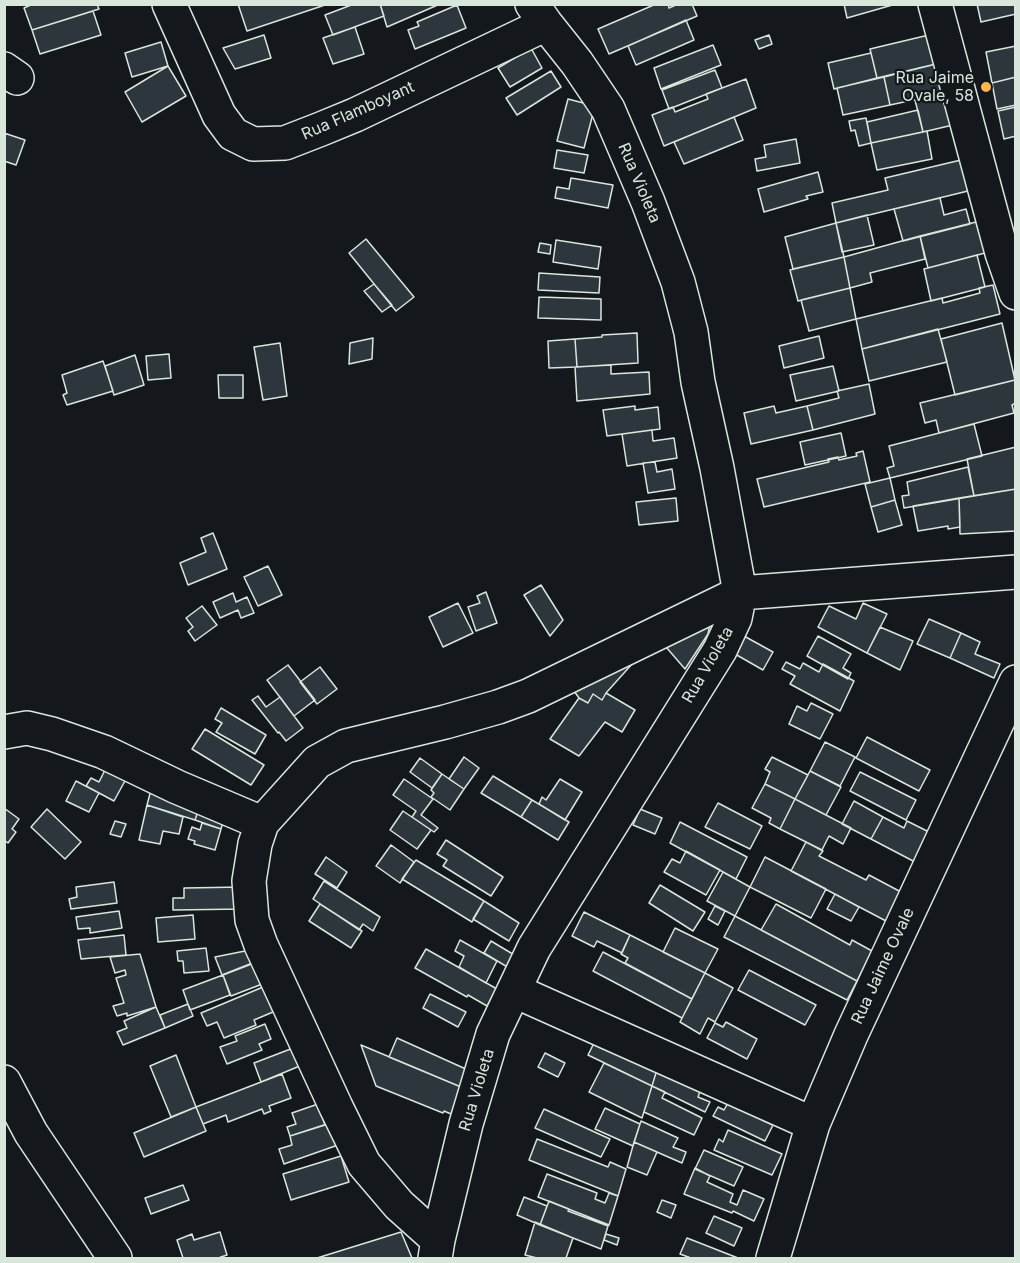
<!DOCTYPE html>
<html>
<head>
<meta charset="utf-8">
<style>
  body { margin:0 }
  #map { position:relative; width:1020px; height:1263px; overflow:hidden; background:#14181c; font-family:Inter,sans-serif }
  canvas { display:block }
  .frame { position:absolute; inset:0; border:6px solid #d8e6dc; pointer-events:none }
</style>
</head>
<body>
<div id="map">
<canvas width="1020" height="1263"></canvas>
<div class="frame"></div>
</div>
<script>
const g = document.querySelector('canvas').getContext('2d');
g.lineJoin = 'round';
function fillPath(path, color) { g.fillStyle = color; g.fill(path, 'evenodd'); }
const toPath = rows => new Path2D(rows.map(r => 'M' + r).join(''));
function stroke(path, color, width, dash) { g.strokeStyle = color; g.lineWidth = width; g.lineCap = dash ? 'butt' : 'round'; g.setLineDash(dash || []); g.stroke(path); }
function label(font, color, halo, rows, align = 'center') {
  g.font = font + ' Inter,sans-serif'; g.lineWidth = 4.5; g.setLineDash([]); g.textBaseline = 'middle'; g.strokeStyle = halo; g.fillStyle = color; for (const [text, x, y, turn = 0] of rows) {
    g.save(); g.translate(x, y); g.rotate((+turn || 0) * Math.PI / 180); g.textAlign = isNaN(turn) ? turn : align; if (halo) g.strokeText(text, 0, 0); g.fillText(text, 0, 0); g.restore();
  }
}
const building = toPath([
  [33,4,97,4,99,9,32,30,24,8,33,4],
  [238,4,328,4,247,31,238,4],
  [354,4,380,4,384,16,333,35,325,15,354,4],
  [380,4,440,4,387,27,380,4],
  [656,4,668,4,669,8,678,4,692,4,697,16,609,54,598,29,656,4],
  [844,4,896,4,847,18,844,4],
  [977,4,1016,4,1016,14,981,22,977,4],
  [457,5,466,28,415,49,408,30,419,26,417,22,457,5],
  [93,11,101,35,40,54,32,30,93,11],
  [686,20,694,40,636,65,628,46,686,20],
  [355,27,364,54,333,64,323,38,355,27],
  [933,34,940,63,877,78,870,49,933,34],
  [264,35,271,58,235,69,223,48,264,35],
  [769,35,772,44,759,49,755,40,769,35],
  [161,42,168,66,132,77,125,53,161,42],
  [713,45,721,65,661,89,654,68,713,45],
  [1016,46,1016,77,992,83,986,52,1016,46],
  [531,48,542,68,510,87,498,68,531,48],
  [871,53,877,78,834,89,828,63,871,53],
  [940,63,946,93,890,105,884,77,940,63],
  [168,66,186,96,142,122,125,92,168,66],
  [715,70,722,88,669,109,662,90,715,70],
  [551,71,561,87,517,115,506,98,551,71],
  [884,77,890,105,843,115,837,88,884,77],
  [1016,77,1016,105,997,109,992,83,1016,77],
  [746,79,756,108,664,146,652,115,673,107,675,112,708,99,706,94,746,79],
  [946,93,953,125,923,132,915,100,946,93],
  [568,99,595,106,584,148,557,141,568,99],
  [1016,107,1016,136,1004,139,998,111,1016,107],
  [918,110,923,132,871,143,867,122,918,110],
  [734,117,743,140,684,164,674,142,734,117],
  [866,118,871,143,859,146,855,130,851,131,849,121,866,118],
  [927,131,932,159,877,170,871,143,927,131],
  [4,133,25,140,16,165,4,161,4,133],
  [796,139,800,163,757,171,755,159,766,157,764,145,796,139],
  [557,150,588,155,584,173,554,168,557,150],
  [961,160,968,191,836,223,832,203,888,190,885,178,961,160],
  [818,172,823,192,806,196,808,199,764,212,758,189,818,172],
  [571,178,613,185,608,208,555,198,557,187,569,189,571,178],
  [940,198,944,215,966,209,970,224,903,241,894,209,940,198],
  [867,215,874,245,842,252,836,223,867,215],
  [976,222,985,253,928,268,920,236,976,222],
  [836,223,844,257,793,269,785,237,836,223],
  [920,236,925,259,870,273,872,282,850,288,844,257,920,236],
  [366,239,414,297,396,311,349,253,366,239],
  [556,240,601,247,598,269,553,262,556,240],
  [540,243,551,245,550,254,538,252,540,243],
  [977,255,985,287,931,301,924,269,977,255],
  [844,257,850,288,798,301,790,270,844,257],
  [539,273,600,277,599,293,538,290,539,273],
  [374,284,392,305,382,312,364,291,374,284],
  [993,285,1000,314,862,349,856,319,942,298,943,303,980,293,979,288,993,285],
  [850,288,856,319,809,331,801,300,850,288],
  [539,297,601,299,601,320,538,318,539,297],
  [1002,323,1015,380,955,395,941,339,1002,323],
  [938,329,947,362,869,381,862,349,938,329],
  [637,333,638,363,577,367,575,339,602,337,602,335,637,333],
  [819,336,824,358,784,368,779,346,819,336],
  [373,338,372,359,349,364,350,343,373,338],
  [575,339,577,367,549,368,548,341,575,339],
  [280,343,287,396,263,400,254,347,280,343],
  [169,354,171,378,148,380,146,356,169,354],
  [135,355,144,385,114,395,105,366,135,355],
  [103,361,113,391,67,405,63,395,67,393,62,375,103,361],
  [611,365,611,374,649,372,650,394,577,401,575,367,611,365],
  [833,366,839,391,796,401,790,375,833,366],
  [218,375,243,375,243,398,219,398,218,375],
  [1015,380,1016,403,1012,405,1014,413,939,433,936,420,925,423,920,403,1015,380],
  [869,384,875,414,813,430,807,406,839,398,837,391,869,384],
  [635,406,635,410,658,407,660,429,607,436,603,410,635,406],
  [774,406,776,413,807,406,813,430,751,444,744,413,774,406],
  [974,424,982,456,890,478,887,468,894,466,889,446,974,424],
  [652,430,653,441,674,438,677,458,627,466,622,434,652,430],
  [841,433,846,456,805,465,800,442,841,433],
  [1016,447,1016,489,974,496,967,459,1016,447],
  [863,451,870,482,764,507,757,479,829,462,828,459,838,457,839,460,857,456,856,453,863,451],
  [655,462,657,472,672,469,675,489,648,493,643,463,655,462],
  [968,467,974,496,904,508,902,496,909,495,907,482,968,467],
  [890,478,895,500,871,507,865,484,890,478],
  [1016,489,1016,531,960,534,959,498,1016,489],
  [676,498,678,521,639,525,636,502,676,498],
  [959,498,960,527,948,529,948,526,918,531,913,506,959,498],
  [895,500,902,525,878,532,871,507,895,500],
  [213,533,227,569,188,585,180,563,206,552,201,538,213,533],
  [268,566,282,595,258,606,244,577,268,566],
  [541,585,563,620,550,636,524,595,541,585],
  [486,592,497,623,476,631,468,607,480,603,477,596,486,592],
  [233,593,236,602,247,597,254,613,241,618,238,610,220,618,213,602,233,593],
  [458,603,473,633,443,647,429,617,458,603],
  [863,603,887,614,867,653,818,627,829,606,856,619,863,603],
  [202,606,217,625,195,641,188,631,193,627,186,618,202,606],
  [711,618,708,634,685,669,660,640,711,618],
  [929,619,961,633,950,658,917,644,929,619],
  [880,627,913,641,900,670,867,653,880,627],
  [961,633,980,642,975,654,1000,664,994,678,950,658,961,633],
  [744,636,773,652,763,670,735,654,744,636],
  [818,636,851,654,843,668,851,673,848,679,807,656,818,636],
  [641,654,606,693,602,700,593,694,588,703,579,698,567,681,641,654],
  [786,662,800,669,803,663,819,672,823,664,854,681,840,711,790,684,795,676,782,669,786,662],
  [288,665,315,700,294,716,267,680,288,665],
  [320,667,337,689,317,704,300,682,320,667],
  [606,693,635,710,622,732,605,722,579,756,550,739,579,698,588,703,593,694,602,700,606,693],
  [258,696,266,707,280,697,303,728,286,741,279,732,278,733,252,700,258,696],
  [811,703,833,714,820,739,789,724,797,706,807,711,811,703],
  [221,708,266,735,255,754,216,732,222,723,215,719,221,708],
  [205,729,264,765,251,785,192,749,205,729],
  [867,737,930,770,919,791,856,758,867,737],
  [825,742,855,757,840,786,810,771,825,742],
  [464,757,479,768,464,789,449,779,464,757],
  [772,757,808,775,795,799,765,784,770,772,765,769,772,757],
  [420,758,442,774,432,788,410,772,420,758],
  [107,766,126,779,114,801,86,786,91,778,99,782,107,766],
  [810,771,841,787,826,815,795,799,810,771],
  [860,772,916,800,906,820,850,791,860,772],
  [442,774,464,789,450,810,431,797,434,793,431,790,442,774],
  [493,776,532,800,521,817,481,793,493,776],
  [404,779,433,799,421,815,438,828,434,832,412,817,416,811,393,795,404,779],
  [560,779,582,792,565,820,539,804,542,797,546,800,560,779],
  [76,781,99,793,89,812,66,801,76,781],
  [765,784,795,799,780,829,769,823,771,818,752,808,765,784],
  [152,786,199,808,195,820,147,805,152,786],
  [795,799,851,828,843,844,829,836,822,850,780,829,795,799],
  [532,800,569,822,558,840,521,817,532,800],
  [854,801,883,817,871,839,842,824,854,801],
  [718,803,762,826,750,849,705,827,718,803],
  [147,805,183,817,179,834,163,831,160,844,139,840,147,805],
  [4,808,19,819,12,829,16,832,8,843,4,840,4,808],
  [199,808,224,818,221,829,195,820,199,808],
  [47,809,81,842,65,859,31,827,47,809],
  [640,809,662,818,655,834,633,825,640,809],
  [403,811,431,830,417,849,390,830,403,811],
  [883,817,904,828,907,821,929,832,915,862,871,839,883,817],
  [115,821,126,824,121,837,110,834,115,821],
  [680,822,747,857,736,879,670,843,680,822],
  [202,823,221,829,215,850,194,844,195,841,188,839,192,827,200,830,202,823],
  [446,840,503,877,491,896,443,866,447,860,437,854,446,840],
  [806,842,823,851,819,856,866,880,869,875,901,892,886,921,791,871,806,842],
  [391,845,414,862,400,883,376,866,391,845],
  [686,851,720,870,706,895,664,872,672,859,680,863,686,851],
  [326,857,347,872,337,888,315,874,326,857],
  [765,857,826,889,811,918,750,887,765,857],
  [416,860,484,901,472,922,402,879,416,860],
  [723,872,750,887,735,916,707,901,723,872],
  [324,881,380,917,373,931,363,924,359,930,313,899,324,881],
  [114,882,117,903,71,909,69,899,77,897,76,887,114,882],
  [660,885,705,912,693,931,649,903,660,885],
  [243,887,244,909,173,910,173,898,184,898,184,888,243,887],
  [835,894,859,907,851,921,827,909,835,894],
  [484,901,519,923,509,941,473,919,484,901],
  [320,904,362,931,351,948,309,921,320,904],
  [776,904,850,945,852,940,872,951,857,981,761,930,776,904],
  [715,906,725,911,718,925,708,919,715,906],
  [119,911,122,928,90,933,90,928,78,929,76,917,119,911],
  [584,912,630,935,622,953,597,941,594,947,572,936,584,912],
  [193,915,195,939,158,942,156,918,193,915],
  [735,916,857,981,847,1000,724,937,735,916],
  [675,928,718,949,705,973,663,952,675,928],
  [124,935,126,955,81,959,78,940,124,935],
  [630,935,705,973,692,999,625,963,628,958,621,954,630,935],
  [460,940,497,961,486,983,459,967,464,956,455,951,460,940],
  [491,941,516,956,509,968,484,953,491,941],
  [206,948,209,971,184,973,183,961,178,961,177,951,206,948],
  [255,949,265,958,222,975,215,957,255,949],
  [426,949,497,989,487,1006,468,995,467,997,415,968,426,949],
  [603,952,692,999,682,1018,593,971,603,952],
  [140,954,156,1007,127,1016,127,1013,117,1016,113,1006,124,1003,116,978,126,975,125,970,115,973,110,957,140,954],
  [262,960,270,981,231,996,223,975,262,960],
  [749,970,816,1005,805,1025,738,990,749,970],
  [705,973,733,988,715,1022,708,1018,700,1034,680,1022,705,973],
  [223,975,230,995,190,1010,183,990,223,975],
  [263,987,273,1012,254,1020,256,1025,224,1038,217,1022,207,1026,201,1013,263,987],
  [430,994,466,1012,458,1027,423,1008,430,994],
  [188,1004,193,1016,165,1028,160,1015,188,1004],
  [156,1007,165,1028,123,1045,117,1032,127,1028,124,1021,156,1007],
  [726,1022,757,1039,747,1059,707,1038,715,1023,723,1027,726,1022],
  [265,1024,271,1039,259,1044,262,1050,227,1064,220,1047,237,1041,235,1036,265,1024],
  [599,1033,659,1063,652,1086,588,1055,599,1033],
  [397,1038,468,1070,461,1087,389,1057,397,1038],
  [301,1045,307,1063,261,1082,254,1063,301,1045],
  [361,1045,461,1087,451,1114,444,1111,443,1113,376,1086,361,1045],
  [545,1053,565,1063,558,1077,538,1067,545,1053],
  [176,1055,196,1107,171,1117,150,1066,176,1055],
  [604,1063,652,1086,642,1118,589,1092,604,1063],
  [659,1063,704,1081,698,1097,710,1102,705,1112,652,1086,659,1063],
  [282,1074,291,1098,269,1106,271,1111,264,1114,262,1109,228,1122,226,1115,203,1124,196,1107,282,1074],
  [652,1086,665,1092,662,1098,702,1118,694,1135,644,1112,652,1086],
  [729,1101,764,1117,762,1120,773,1125,765,1141,713,1116,718,1107,724,1110,729,1101],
  [318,1104,325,1125,290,1136,287,1127,296,1124,292,1113,318,1104],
  [196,1107,206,1131,144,1157,134,1133,196,1107],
  [605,1108,640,1124,633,1146,595,1129,605,1108],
  [544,1109,610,1139,601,1157,535,1128,544,1109],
  [641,1121,678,1138,673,1147,686,1152,682,1163,634,1142,641,1121],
  [330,1123,338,1145,284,1164,279,1149,292,1145,290,1136,330,1123],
  [728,1130,782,1154,772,1175,714,1150,719,1139,723,1142,728,1130],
  [537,1139,608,1167,610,1162,626,1169,618,1196,529,1160,537,1139],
  [634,1142,657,1152,647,1175,627,1167,634,1142],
  [704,1150,743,1167,734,1186,695,1169,704,1150],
  [341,1156,349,1182,291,1200,283,1174,341,1156],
  [695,1168,710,1176,707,1182,733,1194,730,1202,737,1205,743,1190,764,1199,754,1221,733,1211,732,1213,684,1194,695,1168],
  [547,1174,597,1193,595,1199,605,1203,609,1193,618,1196,609,1225,538,1197,547,1174],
  [183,1185,189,1200,151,1214,145,1198,183,1185],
  [524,1197,547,1206,540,1225,517,1215,524,1197],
  [662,1200,676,1205,671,1218,657,1212,662,1200],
  [549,1201,569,1209,568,1211,608,1226,601,1249,540,1225,549,1201],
  [714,1216,742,1228,734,1246,706,1233,714,1216],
  [535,1222,573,1238,566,1258,537,1258,525,1255,535,1222],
  [220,1232,227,1255,218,1258,183,1258,177,1240,192,1234,194,1240,220,1232],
  [401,1232,412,1258,317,1258,401,1232],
  [606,1234,619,1238,617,1245,604,1240,606,1234],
  [687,1238,738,1258,691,1258,680,1254,687,1238]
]);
fillPath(building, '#2c363c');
stroke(building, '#d8e6dc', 1.5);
const minor = toPath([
  [169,4,219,115,233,134,253,144,285,143,321,129,355,115,546,24],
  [935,4,1002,253,1016,293],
  [4,69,17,78],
  [4,732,27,728,52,734,104,752,177,787,262,823],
  [515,991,813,1124],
  [4,1082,31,1133,115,1258],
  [438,1240,399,1205,364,1164,336,1107,261,945,252,920,249,881,255,844,262,823,317,762,346,746,445,722,498,707,528,696,740,593,1016,572],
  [435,1258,438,1240,466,1124,493,1034,534,948,720,650,735,618,740,593,717,468,698,382,691,332,678,282,648,202,608,109,577,63,546,24,532,4],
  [773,1258,813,1124,851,1035,1016,682]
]);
stroke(minor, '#d8e6dc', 36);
stroke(minor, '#14181c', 33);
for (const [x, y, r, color] of [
  [986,87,6,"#ffb74d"]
]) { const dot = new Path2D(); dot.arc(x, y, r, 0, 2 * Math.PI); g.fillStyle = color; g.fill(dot); stroke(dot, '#14181c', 2); }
label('16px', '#d8e6dc', '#14181c', [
  ["Rua Jaime",974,78],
  ["Ovale, 58",974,96]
], 'right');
label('16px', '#d8e6dc', '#14181c', [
  ["Rua Flamboyant",358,111,-24],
  ["Rua Violeta",639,183,67],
  ["Rua Violeta",708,665,-60],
  ["Rua Jaime Ovale",883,966,-65],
  ["Rua Violeta",477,1090,-73]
]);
</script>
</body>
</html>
